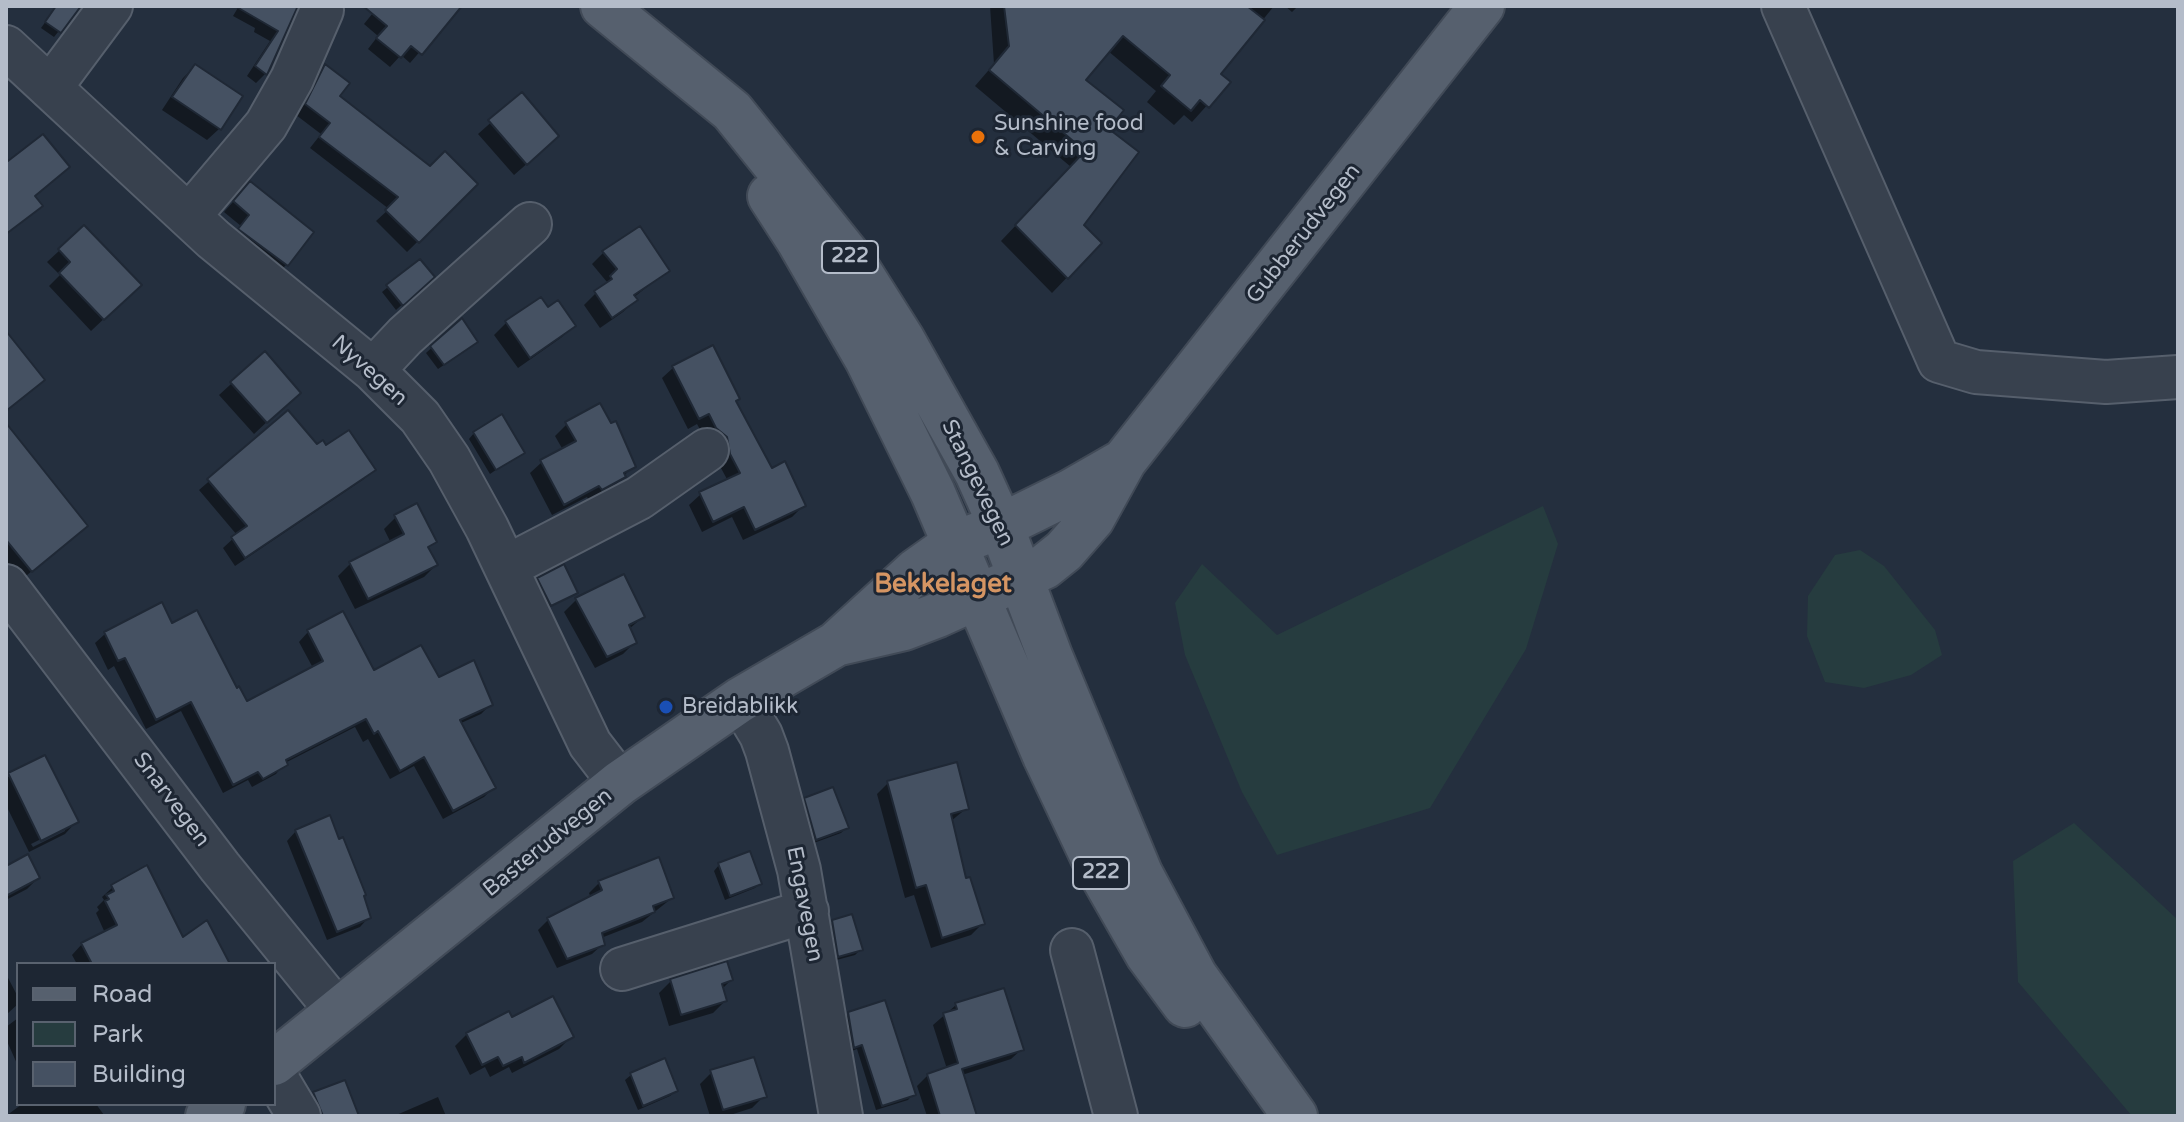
<!DOCTYPE html>
<html>
<head>
<meta charset="utf-8">
<style>
  body { margin:0 }
  #map { position:relative; width:2184px; height:1122px; overflow:hidden; background:#242f3e; font-family:"Varela Round",sans-serif }
  canvas { display:block }
  .frame { position:absolute; inset:0; border:8px solid #b4bcc9; pointer-events:none }
  .legend { position:absolute; left:16px; top:962px; width:260px; height:144px; box-sizing:border-box; background:#1d2633; border:2px solid #59626f; margin:0; padding:10px 14px; list-style:none; font-size:24px; color:#b4bcc9 }
  .legend li { display:flex; align-items:center; gap:16px; height:40px }
  .legend b { width:40px; border:2px solid #59626f }
</style>
</head>
<body>
<div id="map">
<canvas width="2184" height="1122"></canvas>
<div class="frame"></div>
<ul class="legend">
<li><b style="height:10px;background:#56606e"></b>Road</li>
<li><b style="height:22px;background:#263c3f"></b>Park</li>
<li><b style="height:22px;background:#455162"></b>Building</li>
</ul>
</div>
<script>
const g = document.querySelector('canvas').getContext('2d');
g.lineJoin = 'round';
function fillPath(path, color) { g.fillStyle = color; g.fill(path, 'evenodd'); }
const toPath = rows => new Path2D(rows.map(r => 'M' + r).join(''));
function stroke(path, color, width, dash) { g.strokeStyle = color; g.lineWidth = width; g.lineCap = dash ? 'butt' : 'round'; g.setLineDash(dash || []); g.stroke(path); }
function label(font, color, halo, rows, align = 'center') {
  g.font = font + ' "Varela Round",sans-serif'; g.lineWidth = 6; g.setLineDash([]); g.textBaseline = 'middle'; g.strokeStyle = halo; g.fillStyle = color; for (const [text, x, y, turn = 0] of rows) {
    g.save(); g.translate(x, y); g.rotate((+turn || 0) * Math.PI / 180); g.textAlign = isNaN(turn) ? turn : align; if (halo) g.strokeText(text, 0, 0); g.fillText(text, 0, 0); g.restore();
  }
}
fillPath(toPath([
  [1543,506,1558,544,1526,649,1430,808,1277,855,1242,792,1185,655,1175,603,1202,564,1277,635],
  [1860,550,1884,566,1935,630,1942,655,1911,675,1864,688,1825,682,1807,636,1808,596,1835,555],
  [2074,823,2178,920,2178,1116,2132,1116,2018,982,2013,861]
]), '#263c3f');
fillPath(toPath([
  [57,6,79,6,54,37,41,28],
  [239,6,296,6,265,74,256,83,247,76,270,41,254,32,255,28,233,16],
  [374,6,450,6,456,10,410,63,401,55,390,67,368,49,378,36,364,24,377,8],
  [990,6,1274,6,1219,74,1228,82,1192,122,1184,115,1174,125,1147,102,1156,91,1108,51,1083,81,1107,129,1081,226,1100,243,1052,293,1001,241,1071,167,975,86,994,64],
  [1285,6,1298,6,1292,12],
  [195,66,219,129,207,140,162,110,183,78],
  [325,67,338,97,430,169,476,184,407,252,376,221,389,209,310,148,321,134,296,115,314,77],
  [522,95,545,148,514,175,478,134],
  [240,194,287,264,277,274,230,240,241,226,224,212],
  [84,228,127,297,91,331,49,286,60,275,47,262],
  [639,229,667,271,633,298,635,300,623,312,600,328,584,305,607,282,592,264,603,253],
  [432,277,396,310,382,292,388,287],
  [540,299,548,310,573,325,562,337,518,368,494,335,506,323],
  [461,321,470,347,438,369,426,353],
  [264,354,286,404,254,434,219,395],
  [674,367,734,402,771,470,803,506,792,517,743,540,732,517,702,532,689,505,701,494,728,481,697,424,688,429,662,378],
  [288,413,317,446,373,470,364,479,235,566,223,548,237,535,199,490],
  [567,424,633,466,612,489,589,501,587,497,552,515,530,473,542,462,563,450,555,436],
  [474,433,522,452,490,474,469,439],
  [6,445,76,535,21,580,6,561],
  [396,517,434,542,427,549,436,565,424,577,355,609,338,576,350,564,391,543,384,529],
  [539,579,576,592,545,610,533,585],
  [576,600,643,617,629,629,635,642,623,654,595,668,564,612],
  [161,605,171,626,246,703,313,668,299,642,308,632,374,673,438,680,491,704,481,714,459,724,494,787,484,797,443,819,414,766,390,779,368,739,363,742,355,727,285,763,276,774,252,787,248,780,223,793,181,711,146,729,114,666,108,670,95,643,105,634],
  [44,758,76,822,65,834,29,852,6,805,6,778],
  [65,827,65,831,33,847,31,844],
  [889,782,967,808,951,821,965,881,983,923,971,935,931,948,914,895,905,898,877,794],
  [806,799,846,828,841,833,811,844,800,805],
  [296,831,362,896,369,917,360,927,327,940,287,841],
  [719,865,760,883,755,888,725,900,714,871],
  [6,868,38,878,27,889,6,900],
  [600,882,672,898,642,922,601,938,603,944,592,954,557,968,538,930,548,920,591,898,589,893],
  [113,887,182,940,228,964,77,964,72,955,82,944,105,933,96,913,99,910,97,907,104,900,102,897],
  [833,922,861,949,855,955,833,961,827,927],
  [6,974,18,997,18,1004,6,1015],
  [731,980,721,990,725,1001,713,1013,669,1026,659,993,671,981],
  [956,1005,1022,1049,1011,1059,962,1075,975,1116,927,1116,917,1086,928,1075,947,1069,933,1025],
  [849,1014,913,1094,908,1100,876,1110,857,1049,849,1052,843,1020],
  [18,1018,18,1066,6,1039,6,1027],
  [511,1020,571,1037,559,1049,512,1073,509,1067,490,1077,485,1067,470,1075,455,1046,467,1034],
  [664,1061,676,1091,670,1096,638,1110,625,1080,631,1075],
  [712,1072,764,1096,752,1108,727,1116,710,1116,700,1084],
  [314,1093,356,1116,315,1116,309,1099],
  [438,1097,446,1116,394,1116],
  [22,1104,96,1104,104,1115,6,1116]
]), '#0007');
const building = toPath([
  [56,6,81,6,61,33,45,22,56,6],
  [235,6,298,6,267,75,255,66,278,31,235,6],
  [363,6,462,6,422,55,411,46,401,58,376,38,387,26,363,6],
  [1004,6,1247,6,1265,20,1221,74,1231,82,1209,108,1200,100,1191,111,1161,86,1170,75,1123,36,1086,80,1124,110,1109,129,1139,152,1084,225,1102,243,1068,279,1015,225,1085,151,989,70,1009,46,1004,6],
  [195,64,243,96,221,130,172,97,195,64],
  [325,64,350,83,340,96,430,166,445,151,478,184,419,243,385,210,398,197,319,137,330,123,305,104,325,64],
  [522,92,559,136,527,165,488,120,522,92],
  [43,134,70,167,35,196,43,206,6,234,6,158,8,161,43,134],
  [250,181,314,232,288,266,238,229,249,215,233,201,250,181],
  [84,225,142,285,104,320,59,273,70,262,58,249,84,225],
  [640,226,670,271,634,295,638,300,612,318,594,291,612,279,610,276,617,269,602,251,640,226],
  [420,259,435,277,403,306,386,285,420,259],
  [541,297,548,307,558,300,576,326,530,358,505,321,541,297],
  [462,318,478,342,444,365,430,346,462,318],
  [6,331,45,380,6,411,6,331],
  [713,345,740,399,736,401,772,468,785,461,806,506,755,530,744,507,713,522,699,492,740,473,730,454,727,437,716,428,709,414,699,419,672,366,713,345],
  [265,351,301,393,267,423,230,382,265,351],
  [600,403,611,423,616,421,636,467,624,473,626,477,602,490,599,486,564,505,540,460,576,441,565,422,600,403],
  [288,410,317,444,323,440,326,445,349,430,376,470,245,558,231,537,247,526,207,479,288,410],
  [502,414,525,453,496,470,473,432,502,414],
  [6,423,88,526,32,572,6,540,6,423],
  [417,503,437,542,428,547,438,565,368,599,349,562,404,534,394,515,417,503],
  [564,564,578,593,551,606,537,578,564,564],
  [624,574,645,617,629,625,637,643,607,657,575,598,624,574],
  [162,602,172,623,197,610,237,688,239,686,247,701,323,661,307,630,343,611,374,670,421,645,439,677,474,660,493,705,460,720,496,788,453,811,424,757,400,771,378,731,374,734,366,719,286,760,288,765,263,779,258,772,233,785,191,702,156,720,125,658,118,661,104,632,162,602],
  [45,755,79,822,41,841,8,773,45,755],
  [957,762,969,809,951,814,966,878,970,877,985,924,942,938,926,885,916,888,887,781,957,762],
  [833,787,849,828,816,840,804,798,833,787],
  [330,815,339,839,343,837,366,895,364,896,371,918,337,932,295,830,330,815],
  [750,851,762,884,730,896,718,863,750,851],
  [28,854,40,878,6,896,6,866,28,854],
  [659,857,674,898,653,906,655,912,602,933,605,945,567,959,547,918,602,890,598,881,659,857],
  [147,865,183,937,207,920,230,964,92,964,81,943,117,925,105,901,109,899,106,895,114,891,111,885,147,865],
  [852,914,863,950,838,957,832,920,852,914],
  [727,961,733,980,722,984,727,1001,681,1015,670,979,727,961],
  [1004,988,1024,1050,962,1069,977,1116,940,1116,927,1074,958,1063,943,1013,957,1009,955,1003,1004,988],
  [553,996,574,1037,524,1063,522,1057,503,1066,498,1057,482,1065,466,1033,509,1011,512,1017,553,996],
  [885,1000,916,1095,882,1106,862,1045,854,1048,848,1012,885,1000],
  [754,1057,767,1097,723,1110,710,1070,754,1057],
  [665,1058,678,1091,643,1106,630,1073,665,1058],
  [345,1080,359,1116,323,1116,313,1092,345,1080]
]);
fillPath(building, '#455162');
stroke(building, '#1f2835', 2);
const minor = toPath([
  [1783,6,1939,361,1976,372,2106,382,2178,377],
  [6,47,213,239,373,370,420,417,449,459,487,528,590,744,620,783],
  [50,88,111,6],
  [189,216,266,125,292,79,322,10],
  [373,370,405,336,530,224],
  [506,567,639,498,707,450],
  [6,586,220,867,338,1012],
  [740,700,761,735,767,751,799,870,841,1116],
  [1072,950,1116,1116],
  [622,969,807,911],
  [274,1074,299,1116]
]);
const major = toPath([
  [603,6,732,111,854,263,902,339,977,473,1001,526,1050,656,1140,873,1195,976,1295,1116],
  [770,196,799,241,867,359,933,493,1045,756,1097,866,1148,955,1185,1005],
  [839,643,904,628,938,615,1044,567,1064,551,1092,519,1124,461,1482,6],
  [274,1063,620,783,740,700,836,644,916,571,954,544,1001,526,1070,492,1124,461],
  [208,1116,223,1104]
]);
stroke(minor, '#565f6c', 46);
stroke(major, '#414a57', 48);
stroke(minor, '#38414e', 42);
stroke(major, '#56606e', 44);
for (const [x, y, r, color] of [
  [978,137,8,"#e8710a"],
  [666,707,8,"#1a4fb4"]
]) { const dot = new Path2D(); dot.arc(x, y, r, 0, 2 * Math.PI); g.fillStyle = color; g.fill(dot); stroke(dot, '#1d2633', 3); }
for (const [x, y, w] of [
  [850,257,56],
  [1101,873,56]
]) { const box = new Path2D(); box.roundRect(x - w / 2, y - 16, w, 32, 6); g.fillStyle = '#1d2633'; g.fill(box); stroke(box, '#b4bcc9', 2); }
label('bold 20px', '#b4bcc9', null, [
  ["222",850,257],
  ["222",1101,873]
]);
label('22px', '#b4bcc9', '#1d2633', [
  ["Sunshine food",994,124],
  ["& Carving",994,149],
  ["Breidablikk",682,707]
], 'left');
label('22px', '#b4bcc9', '#1d2633', [
  ["Gubberudvegen",1304,234,-52],
  ["Nyvegen",369,371,42],
  ["Stangevegen",977,483,64],
  ["Snarvegen",171,800,53],
  ["Basterudvegen",548,843,-39],
  ["Engavegen",804,904,79]
]);
label('bold 26px', '#d59563', '#1d2633', [
  ["Bekkelaget",943,585]
]);
</script>
</body>
</html>
